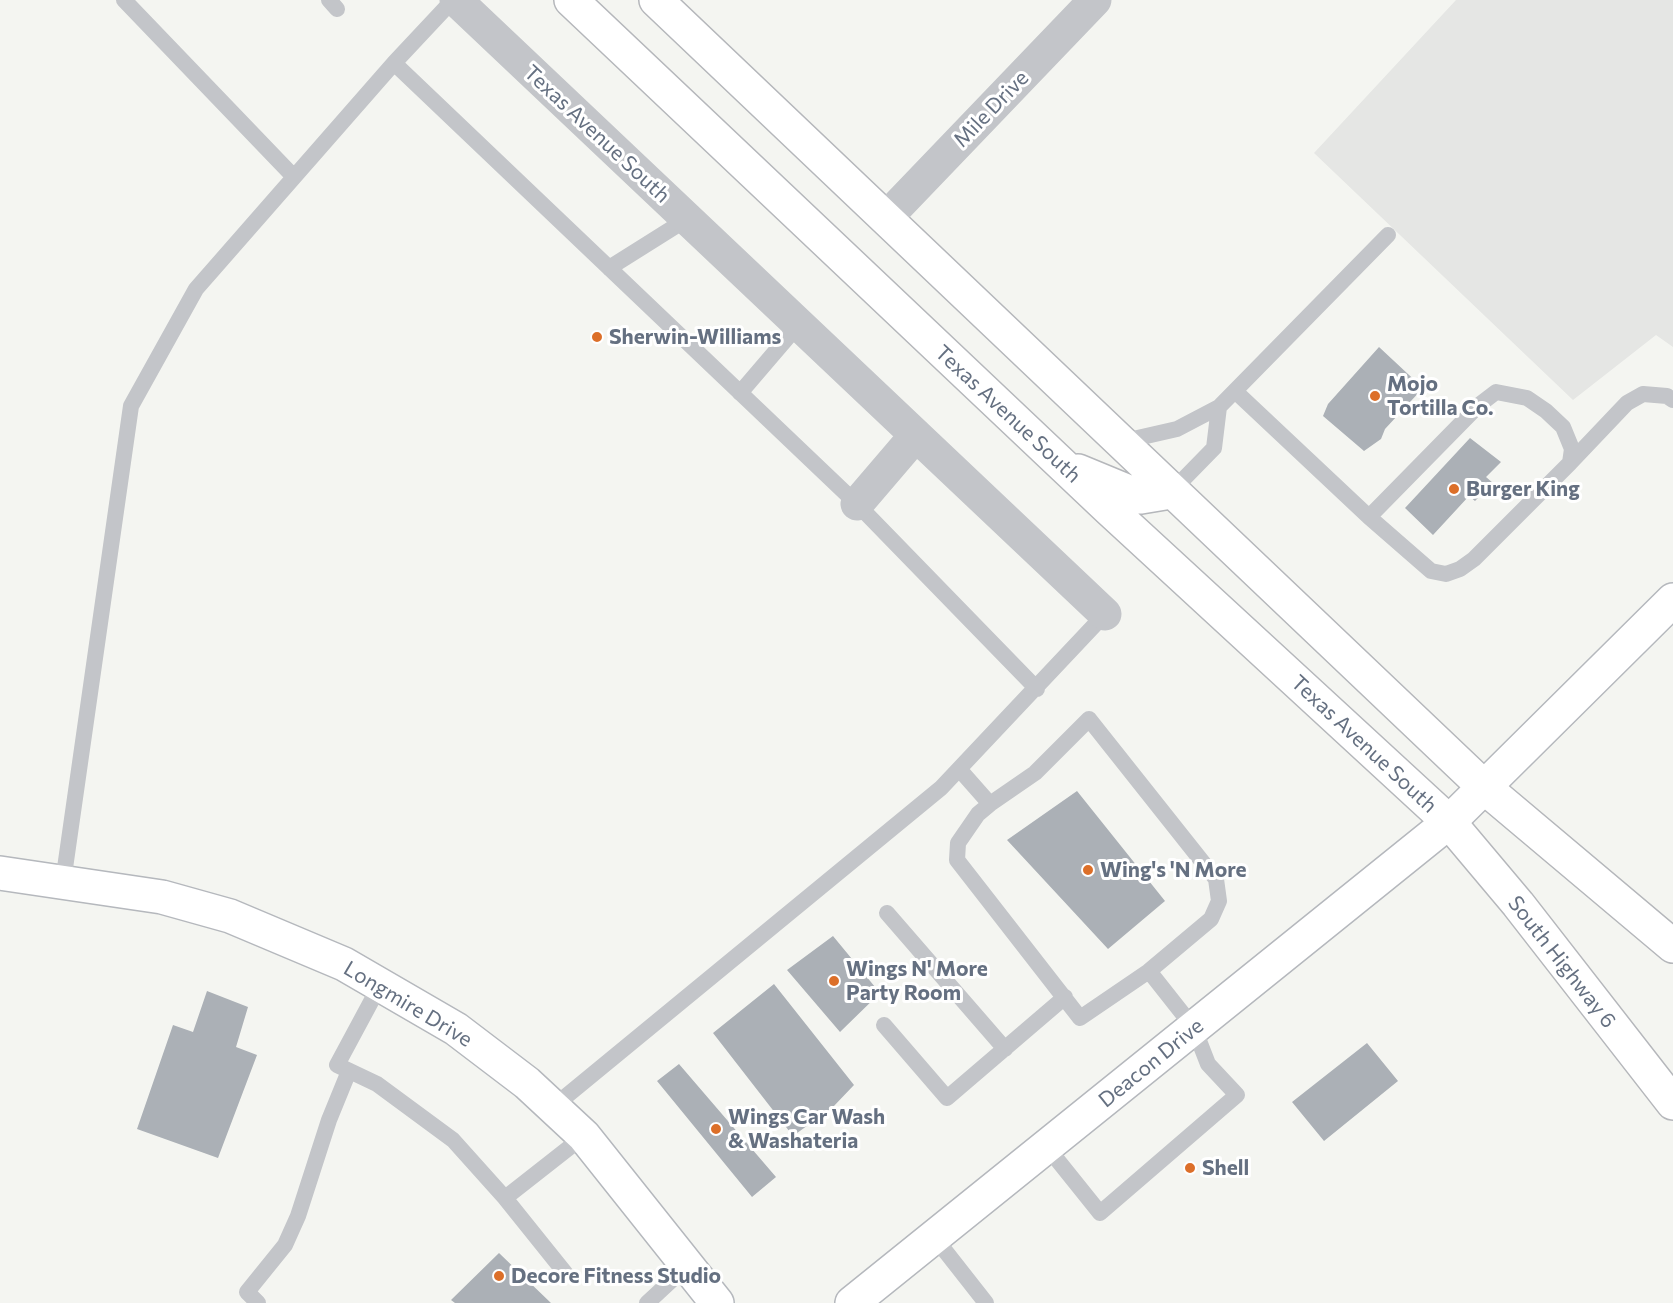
<!DOCTYPE html>
<html>
<head>
<meta charset="utf-8">
<style>
  body { margin:0 }
  canvas { display:block; background:#f4f5f1 }
</style>
</head>
<body>
<canvas width="1673" height="1303"></canvas>
<script>
const g = document.querySelector('canvas').getContext('2d');
g.lineJoin = 'round';
function fillPath(path, color) { g.fillStyle = color; g.fill(path, 'evenodd'); }
const toPath = rows => new Path2D(rows.map(r => 'M' + r).join(''));
function stroke(path, color, width, dash) { g.strokeStyle = color; g.lineWidth = width; g.lineCap = dash ? 'butt' : 'round'; g.setLineDash(dash || []); g.stroke(path); }
function label(font, color, halo, rows, align = 'center') {
  g.font = font + ' Commissioner,sans-serif'; g.lineWidth = 6; g.setLineDash([]); g.textBaseline = 'middle'; g.strokeStyle = halo; g.fillStyle = color; for (const [text, x, y, turn = 0] of rows) {
    g.save(); g.translate(x, y); g.rotate((+turn || 0) * Math.PI / 180); g.textAlign = isNaN(turn) ? turn : align; if (halo) g.strokeText(text, 0, 0); g.fillText(text, 0, 0); g.restore();
  }
}
fillPath(toPath([
  [1456,0,1673,0,1673,347,1656,335,1573,400,1314,153]
]), '#e5e6e4');
fillPath(toPath([
  [1379,347,1423,388,1385,429,1381,439,1364,451,1323,416,1328,404],
  [1470,438,1501,462,1486,477,1493,483,1475,501,1469,496,1433,535,1405,508],
  [1077,791,1165,901,1108,949,1007,840],
  [833,936,880,993,840,1032,787,970],
  [774,984,854,1085,833,1107,793,1136,713,1033],
  [207,991,248,1007,236,1047,257,1055,218,1158,137,1129,173,1025,193,1032],
  [1367,1043,1398,1081,1324,1141,1292,1102],
  [679,1064,776,1177,752,1197,657,1081],
  [499,1253,551,1303,455,1303,451,1300]
]), '#abb0b6');
const secondary = toPath([
  [0,873,162,897,230,916,344,964,456,1029,527,1083,584,1136,717,1303],
  [852,1303,1449,822,1673,600]
]);
const highway = toPath([
  [571,0,1109,509,1449,822,1518,904,1673,1103],
  [656,0,1484,787,1673,946],
  [1078,471,1141,497,1171,492]
]);
stroke(secondary, '#b5b8bd', 36);
stroke(highway, '#b5b7bb', 36);
stroke(toPath([
  [124,0,294,177],
  [329,0,337,9],
  [394,63,857,504,1037,689],
  [609,268,687,219],
  [1236,392,1369,517,1431,571,1446,574,1460,569,1474,559,1570,463,1572,449,1563,427,1546,411,1527,398,1496,392,1479,405,1369,517],
  [740,393,799,324],
  [1120,442,1177,429,1219,407,1388,235],
  [1570,463,1627,403,1643,394,1667,396,1673,400],
  [1171,492,1214,448,1219,407],
  [960,770,990,804,978,814,958,843,957,860,1080,1018,1149,971,1194,1028,1208,1064,1237,1095,1100,1213,1047,1147],
  [990,804,1035,773,1089,719,1216,879,1219,901,1211,919,1149,971],
  [63,882,131,406,196,289,394,63,453,0],
  [887,913,1005,1049],
  [380,985,337,1065,377,1084,453,1140,505,1198,584,1136],
  [884,1025,947,1098,1065,997],
  [553,1107,941,788,1105,614],
  [505,1198,566,1274],
  [935,1238,986,1303],
  [258,1303,247,1292,285,1245,298,1216,329,1120,349,1071],
  [647,1303,687,1266]
]), '#c3c5c9', 16);
stroke(toPath([
  [456,0,1105,614],
  [886,218,1095,0],
  [857,504,916,435]
]), '#c3c5c9', 33);
stroke(secondary, '#fff', 33);
stroke(highway, '#fff', 33);
for (const [x, y, r, color] of [
  [597,337,6,"#dc6f29"],
  [1375,396,6,"#dc6f29"],
  [1454,489,6,"#dc6f29"],
  [1088,870,6,"#dc6f29"],
  [834,981,6,"#dc6f29"],
  [716,1129,6,"#dc6f29"],
  [1190,1168,6,"#dc6f29"],
  [499,1276,6,"#dc6f29"]
]) { const dot = new Path2D(); dot.arc(x, y, r, 0, 2 * Math.PI); g.fillStyle = color; g.fill(dot); stroke(dot, '#fff', 2); }
label('21px', '#657081', '#fff', [
  ["Mile Drive",991,109,-46],
  ["Texas Avenue South",597,134,43],
  ["Texas Avenue South",1008,414,43],
  ["Texas Avenue South",1364,744,43],
  ["South Highway 6",1562,962,52],
  ["Longmire Drive",408,1004,31],
  ["Deacon Drive",1151,1063,-39]
]);
label('bold 21px', '#657081', '#fff', [
  ["Sherwin-Williams",609,337],
  ["Mojo",1387,384],
  ["Tortilla Co.",1387,408],
  ["Burger King",1466,489],
  ["Wing's 'N More",1100,870],
  ["Wings N' More",846,969],
  ["Party Room",846,993],
  ["Wings Car Wash",728,1117],
  ["& Washateria",728,1141],
  ["Shell",1202,1168],
  ["Decore Fitness Studio",511,1276]
], 'left');
</script>
</body>
</html>
